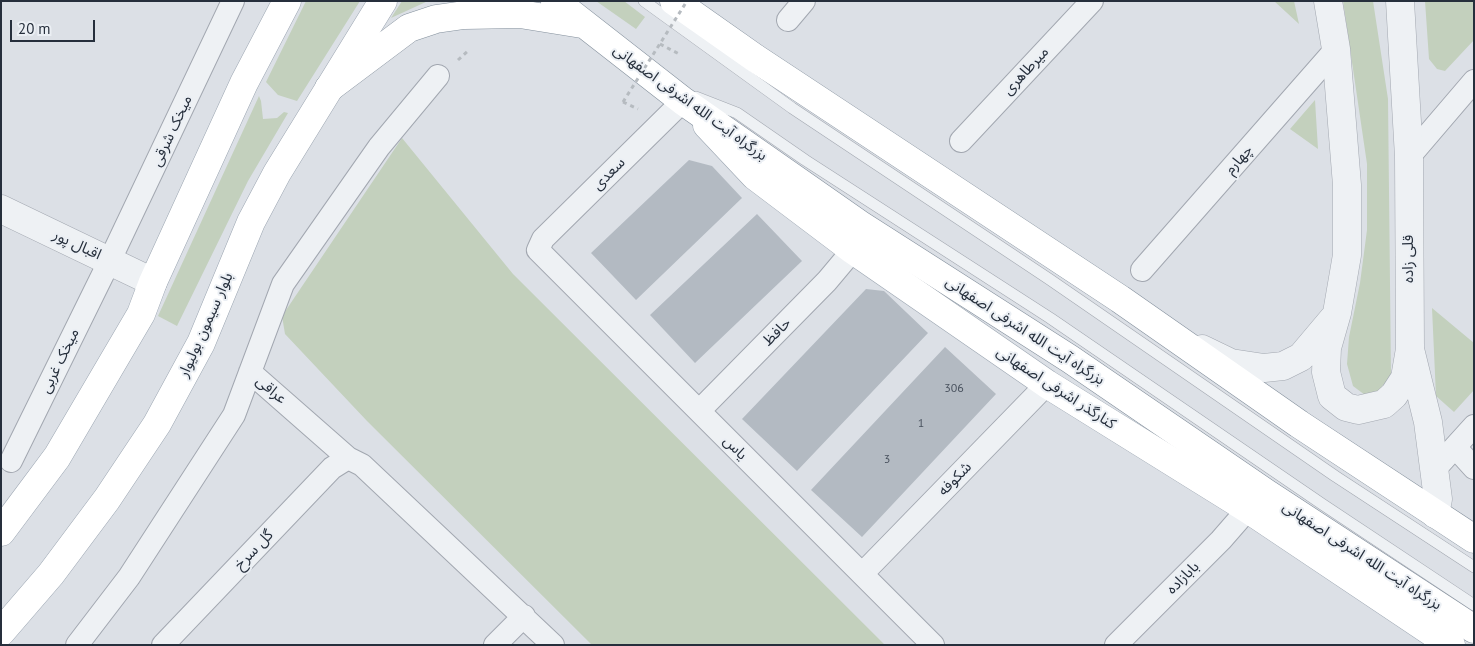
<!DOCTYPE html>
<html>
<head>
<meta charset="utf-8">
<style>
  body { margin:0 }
  #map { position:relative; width:1475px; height:646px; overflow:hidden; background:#dce0e6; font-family:"PT Sans",sans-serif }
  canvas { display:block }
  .frame { position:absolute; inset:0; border:2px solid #262f3c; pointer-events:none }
  .scale { position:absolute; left:10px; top:20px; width:85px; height:22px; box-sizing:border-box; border:2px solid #262f3c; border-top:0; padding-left:6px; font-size:15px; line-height:18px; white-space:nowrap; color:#262f3c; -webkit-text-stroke:4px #ebeff4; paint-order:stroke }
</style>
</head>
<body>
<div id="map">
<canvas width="1475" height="646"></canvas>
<div class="frame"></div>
<div class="scale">20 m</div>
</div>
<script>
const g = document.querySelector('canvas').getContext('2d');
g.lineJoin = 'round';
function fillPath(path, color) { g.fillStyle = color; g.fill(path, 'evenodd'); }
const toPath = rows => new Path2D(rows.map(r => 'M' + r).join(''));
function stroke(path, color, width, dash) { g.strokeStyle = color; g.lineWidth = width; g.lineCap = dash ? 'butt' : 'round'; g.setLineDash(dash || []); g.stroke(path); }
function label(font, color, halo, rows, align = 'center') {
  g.font = font + ' "PT Sans","Noto Sans Arabic",sans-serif'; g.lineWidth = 4; g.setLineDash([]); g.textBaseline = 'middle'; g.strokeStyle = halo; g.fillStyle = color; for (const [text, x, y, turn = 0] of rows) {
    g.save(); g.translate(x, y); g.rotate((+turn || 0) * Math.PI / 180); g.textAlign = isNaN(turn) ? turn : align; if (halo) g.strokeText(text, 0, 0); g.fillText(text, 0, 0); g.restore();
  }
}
fillPath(toPath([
  [306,1,360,1,297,101,278,95,266,82],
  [402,1,428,1,391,18],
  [596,1,624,1,645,17,636,29],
  [1274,1,1294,1,1299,24],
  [1343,1,1373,1,1388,99,1391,376,1378,391,1365,395,1353,386,1347,364,1349,337,1360,283,1367,230,1367,164],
  [1425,1,1474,1,1474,40,1445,71,1437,69,1429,59],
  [259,96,261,101,263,119,277,118,284,112,288,113,248,181,177,326,158,316],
  [1315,100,1318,149,1290,129],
  [402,138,513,274,885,645,592,645,367,421,285,334,282,316],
  [1432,308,1474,343,1474,390,1454,412,1436,396]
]), '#c3d0bd');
fillPath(toPath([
  [689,160,712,166,742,198,636,300,591,253],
  [757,214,802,261,695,363,650,315],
  [866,289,884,291,928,333,797,471,742,419],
  [945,347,996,394,862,537,811,490]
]), '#b3bac2');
const service = toPath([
  [644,1,792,108,1049,279,1335,476,1474,567],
  [696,97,737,113,805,160,1050,318,1322,504,1474,605]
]);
const minor = toPath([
  [788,20,804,1],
  [683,101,543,239,538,250,933,645],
  [961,141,1092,1],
  [1409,157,1474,81],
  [1142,270,1336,49],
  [250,372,348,458,362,465,553,645],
  [699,411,827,281,853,250],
  [1455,447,1474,468],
  [11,461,110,260,233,1],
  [1435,469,1474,426],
  [862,574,1047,384],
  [77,645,129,577,234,415,283,284,379,147,438,76],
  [163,645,332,468,348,458],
  [495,645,524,616],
  [1116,645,1221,540,1248,509]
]);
const tertiary = toPath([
  [1328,1,1336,49,1347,185,1347,255,1337,313,1327,348,1326,372,1332,396,1346,407,1358,410,1384,404,1394,395,1405,378,1410,349],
  [1400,1,1409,157,1410,349,1428,422,1438,499,1435,514],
  [1,209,153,282],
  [1202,349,1231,363,1264,368,1283,366,1301,357,1333,319]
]);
const primary = toPath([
  [707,125,755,176,853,250,1047,384,1248,509,1451,645],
  [1,532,57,457,141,314,153,282,244,83,287,1],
  [1,632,51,574,107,499,157,424,201,343,251,222,277,173,383,1]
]);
const trunk = toPath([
  [555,1,683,101,859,224,1070,359,1266,493,1474,629],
  [674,1,755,58,1120,299,1299,424,1474,539],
  [329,88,409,28,436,19,464,15,520,14,582,24]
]);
stroke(service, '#a2a7b0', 12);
stroke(minor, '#a2a7b0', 24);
stroke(tertiary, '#a2a7b0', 29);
stroke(primary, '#9ba5b1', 29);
stroke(trunk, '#838f9c', 29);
stroke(toPath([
  [660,44,681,55],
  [458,60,469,50],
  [623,102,638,109]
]), '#b6bbc0', 3, [4, 4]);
stroke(service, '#eef1f4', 11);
stroke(minor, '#eef1f4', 22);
stroke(tertiary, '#eef1f4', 28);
stroke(primary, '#fff', 28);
stroke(trunk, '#fff', 28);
stroke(toPath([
  [623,102,687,1]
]), '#b6bbc0', 3, [4, 4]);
label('12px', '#49525e', null, [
  ["306",954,389],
  ["1",921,424],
  ["3",887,460]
]);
label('15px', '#262f3c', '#ebeff4', [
  ["میرطاهری",1026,71,-47],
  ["بزرگراه آیت الله اشرفی اصفهانی",690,103,36],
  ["میخک شرقی",172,131,-65],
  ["چهارم",1239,160,-49],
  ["سعدی",609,174,-45],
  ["اقبال پور",77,245,25],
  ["قلی زاده",1409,259,-90],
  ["بلوار سیمون بولیوار",206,325,-66],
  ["بزرگراه آیت الله اشرفی اصفهانی",1025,331,33],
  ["حافظ",777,332,-45],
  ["میخک غربی",60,361,-64],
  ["کنارگذر اشرفی اصفهانی",1056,388,33],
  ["عراقی",271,390,40],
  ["یاس",735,448,45],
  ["شکوفه",955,479,-46],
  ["گل سرخ",254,550,-46],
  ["بزرگراه آیت الله اشرفی اصفهانی",1362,556,33],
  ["بابازاده",1183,578,-45]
]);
</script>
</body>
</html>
